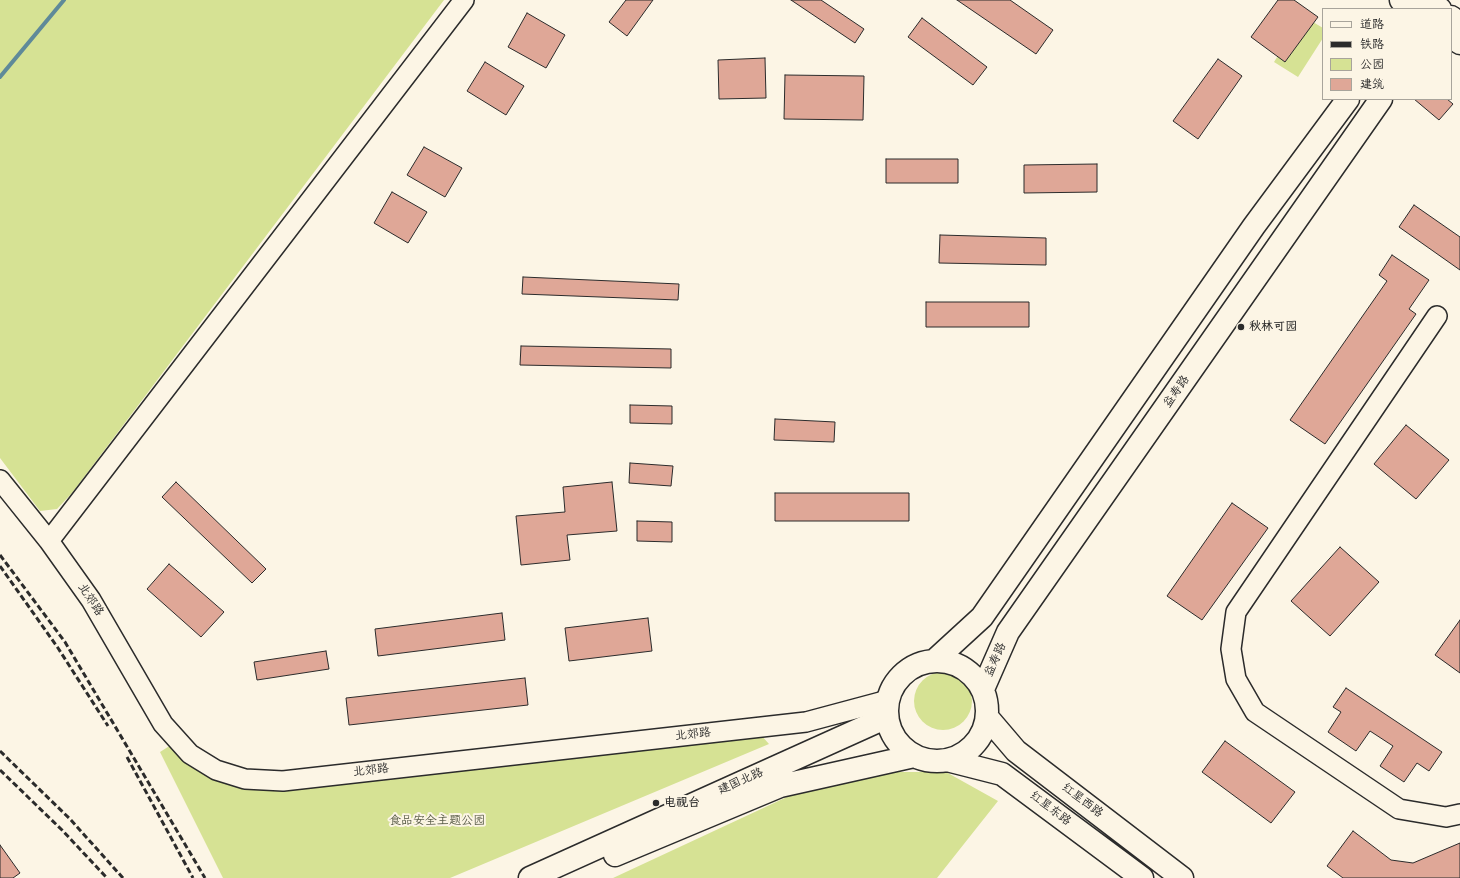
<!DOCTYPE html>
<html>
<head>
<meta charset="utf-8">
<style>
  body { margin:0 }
  #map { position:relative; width:1460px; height:878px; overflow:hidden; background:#fcf5e5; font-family:Mynerve,"LXGW WenKai TC",sans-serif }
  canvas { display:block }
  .legend { position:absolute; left:1322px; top:8px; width:130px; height:92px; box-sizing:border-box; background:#fcf5e5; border:1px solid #a8a49b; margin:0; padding:5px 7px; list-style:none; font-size:12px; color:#2b2b2b }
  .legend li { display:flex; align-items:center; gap:8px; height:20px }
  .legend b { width:20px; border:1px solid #a8a49b }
</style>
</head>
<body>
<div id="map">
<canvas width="1460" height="878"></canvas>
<ul class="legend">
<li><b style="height:5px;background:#fcf5e5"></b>道路</li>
<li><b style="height:5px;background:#2b2b2b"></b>铁路</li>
<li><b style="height:11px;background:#d6e294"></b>公园</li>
<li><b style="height:11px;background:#dfa797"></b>建筑</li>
</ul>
</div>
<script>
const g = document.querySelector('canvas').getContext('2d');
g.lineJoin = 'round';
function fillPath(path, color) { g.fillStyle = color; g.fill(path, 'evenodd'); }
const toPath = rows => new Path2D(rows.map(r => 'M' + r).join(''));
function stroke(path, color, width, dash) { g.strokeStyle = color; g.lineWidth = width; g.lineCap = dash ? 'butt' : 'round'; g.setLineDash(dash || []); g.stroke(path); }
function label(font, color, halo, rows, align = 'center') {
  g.font = font + ' Mynerve,"LXGW WenKai TC",sans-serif'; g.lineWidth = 4; g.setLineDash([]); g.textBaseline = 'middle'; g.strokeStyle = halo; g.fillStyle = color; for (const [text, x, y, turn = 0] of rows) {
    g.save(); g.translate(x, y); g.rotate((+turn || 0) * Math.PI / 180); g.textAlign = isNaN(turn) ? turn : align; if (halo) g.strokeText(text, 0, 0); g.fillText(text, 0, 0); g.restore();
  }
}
fillPath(toPath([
  [0,0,444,0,72,493,57,509,40,511,0,458],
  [1303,16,1323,28,1323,38,1298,77,1274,62],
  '914 701a29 29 0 1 1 58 0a29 29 0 1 1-58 0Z',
  [761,735,769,744,450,878,223,878,160,752,171,745,229,783],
  [880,772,946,772,998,801,937,878,613,878,817,783]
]), '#d6e294');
stroke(toPath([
  [0,77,64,0]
]), '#5f8a99', 4);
const building = toPath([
  [626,0,653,0,627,36,609,22,626,0],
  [791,0,821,0,864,29,855,43,791,0],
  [957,0,1010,0,1053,30,1036,54,957,0],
  [1278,0,1294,0,1318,17,1285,62,1251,37,1278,0],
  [527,13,565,35,546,68,508,47,527,13],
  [922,18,987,67,973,85,908,37,922,18],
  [765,58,766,98,719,99,718,60,765,58],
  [1218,59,1242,76,1198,139,1173,121,1218,59],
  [485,62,524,86,506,115,467,91,485,62],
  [785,75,864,76,863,120,784,119,785,75],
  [1414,99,1447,99,1453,104,1439,120,1414,99],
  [424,147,462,168,445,197,407,175,424,147],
  [886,159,958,159,958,183,886,183,886,159],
  [1097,164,1097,192,1024,193,1024,165,1097,164],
  [392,192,427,212,408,243,374,223,392,192],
  [1414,205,1460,237,1460,270,1399,227,1414,205],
  [940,235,1046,238,1046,265,939,263,940,235],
  [1392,255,1429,280,1409,309,1416,314,1325,444,1290,420,1387,281,1379,275,1392,255],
  [523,277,679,284,678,300,522,294,523,277],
  [926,302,1029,302,1029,327,926,327,926,302],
  [521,346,671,349,671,368,520,365,521,346],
  [630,405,672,406,672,424,630,423,630,405],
  [775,419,835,422,834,442,774,440,775,419],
  [1406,425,1449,460,1416,499,1374,464,1406,425],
  [630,463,673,466,671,486,629,483,630,463],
  [176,482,266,569,252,583,162,497,176,482],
  [612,482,617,531,567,535,570,560,521,565,516,516,565,512,563,487,612,482],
  [775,493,909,493,909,521,775,521,775,493],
  [1232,503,1268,528,1202,620,1167,596,1232,503],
  [637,521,672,522,672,542,637,541,637,521],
  [1340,547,1379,582,1330,636,1291,601,1340,547],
  [169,564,224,612,201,637,147,589,169,564],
  [502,613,505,640,378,656,375,629,502,613],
  [648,618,652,651,569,661,565,628,648,618],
  [1460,620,1460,673,1435,655,1460,620],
  [326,651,329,669,257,680,254,662,326,651],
  [525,678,528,705,349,725,346,698,525,678],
  [1346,688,1442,752,1429,771,1417,763,1404,782,1380,766,1393,746,1370,731,1356,751,1328,732,1341,712,1333,707,1346,688],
  [1225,741,1295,792,1271,823,1202,772,1225,741],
  [1353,831,1391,860,1413,863,1460,843,1460,878,1343,878,1327,866,1353,831],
  [0,845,20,873,13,878,0,878,0,845]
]);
fillPath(building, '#dfa797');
stroke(building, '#2b2b2b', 1);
const minor = toPath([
  [1437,316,1236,612,1231,649,1236,679,1255,712,1399,809,1446,817,1460,814],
  [0,480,49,541,91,600,163,724,190,754,216,770,245,779,283,781,806,722,888,700],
  [49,541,464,0]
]);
const major = toPath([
  [1401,0,1414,9],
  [1428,0,1440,9],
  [1451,17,1460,24],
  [1451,36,1460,43],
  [934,661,982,617,1254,226,1348,99],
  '887 711a50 50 0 1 1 100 0a50 50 0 1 1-100 0Z',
  [983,689,1008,632,1381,99],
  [987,717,1016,751,1182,878],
  [947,760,1002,774,1142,878],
  [615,855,780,786,914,756],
  [530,878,887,717]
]);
stroke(minor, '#2b2b2b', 22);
stroke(major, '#2b2b2b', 25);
stroke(minor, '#fcf5e5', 19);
stroke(major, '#fcf5e5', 22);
stroke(toPath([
  [0,555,65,642,205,878],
  [0,566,58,648,108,726],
  [0,751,70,819,123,878],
  [127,757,193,878],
  [0,770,62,830,107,878]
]), '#2b2b2b', 3, [6, 3]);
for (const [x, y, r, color] of [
  [1241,327,4,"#2b2b2b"],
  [656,803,4,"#2b2b2b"]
]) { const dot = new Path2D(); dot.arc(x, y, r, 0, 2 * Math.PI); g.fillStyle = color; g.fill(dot); stroke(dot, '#fcf5e5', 1.5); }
label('bold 12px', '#2b2b2b', '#fcf5e5', [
  ["秋林可园",1249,327],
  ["电视台",664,803]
], 'left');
label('12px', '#2b2b2b', '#fcf5e5', [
  ["益寿路",1177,392,-55],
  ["北郊路",90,600,57],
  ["益寿路",996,660,-66],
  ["北郊路",693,735,-6],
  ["北郊路",371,771,-6],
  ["建国北路",741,782,-24],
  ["红星西路",1082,801,37],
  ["红星东路",1050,809,37]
]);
label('12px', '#565945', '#fcf5e5', [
  ["食品安全主题公园",437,821]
]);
</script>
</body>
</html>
